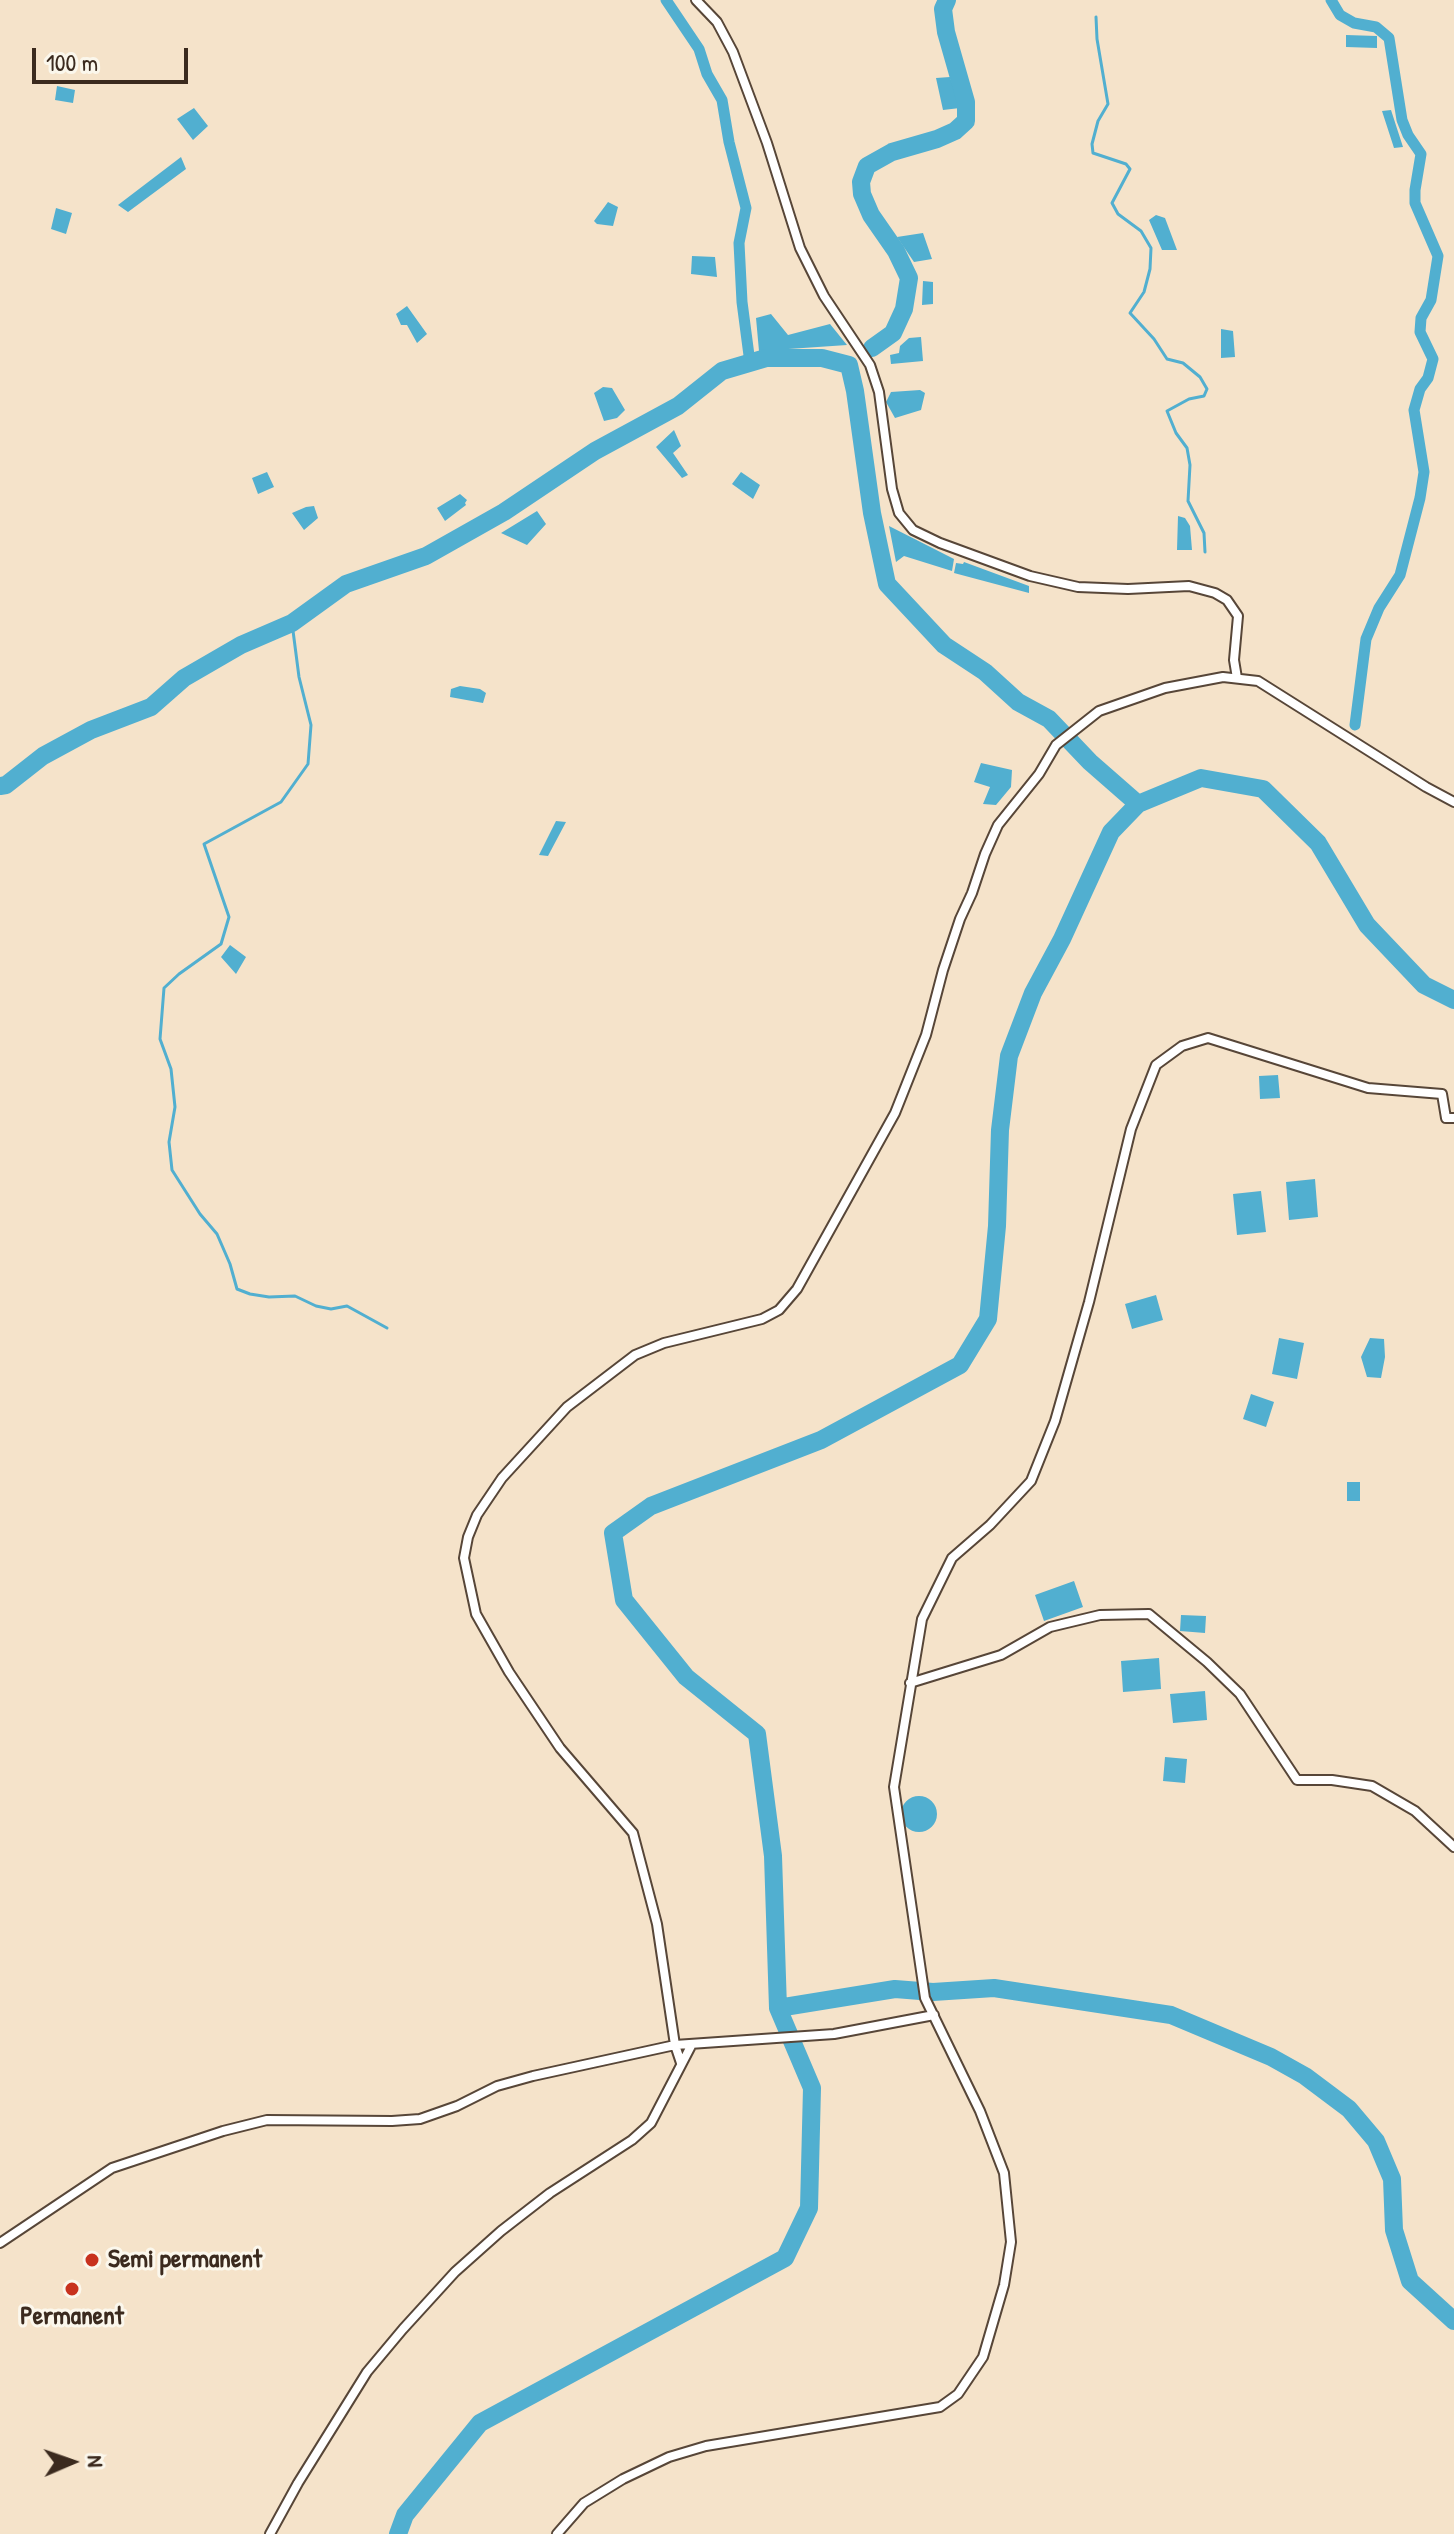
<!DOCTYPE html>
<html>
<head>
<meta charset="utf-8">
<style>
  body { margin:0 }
  #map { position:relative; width:1454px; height:2534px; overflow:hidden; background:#f5e3ca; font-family:"Patrick Hand",sans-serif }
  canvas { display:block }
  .north { position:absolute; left:32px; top:2422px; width:80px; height:80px; -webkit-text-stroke:6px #fbf7ec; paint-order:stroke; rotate:88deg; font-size:22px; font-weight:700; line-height:32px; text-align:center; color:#3b2a1e }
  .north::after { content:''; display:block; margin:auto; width:28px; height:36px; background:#3b2a1e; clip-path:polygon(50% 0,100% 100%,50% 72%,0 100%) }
  .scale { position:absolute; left:32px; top:48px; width:156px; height:36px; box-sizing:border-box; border:4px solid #3b2a1e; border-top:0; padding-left:10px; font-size:24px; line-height:28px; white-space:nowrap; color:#3b2a1e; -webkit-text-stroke:6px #fbf7ec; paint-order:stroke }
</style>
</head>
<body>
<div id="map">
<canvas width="1454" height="2534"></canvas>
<div class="north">N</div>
<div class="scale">100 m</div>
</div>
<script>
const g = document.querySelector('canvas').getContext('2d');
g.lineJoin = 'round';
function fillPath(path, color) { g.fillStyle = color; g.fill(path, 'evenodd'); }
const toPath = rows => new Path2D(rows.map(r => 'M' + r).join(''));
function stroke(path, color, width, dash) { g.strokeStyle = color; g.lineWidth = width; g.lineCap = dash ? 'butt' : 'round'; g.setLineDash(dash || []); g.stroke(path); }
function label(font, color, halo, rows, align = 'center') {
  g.font = font + ' "Patrick Hand",sans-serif'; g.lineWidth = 6; g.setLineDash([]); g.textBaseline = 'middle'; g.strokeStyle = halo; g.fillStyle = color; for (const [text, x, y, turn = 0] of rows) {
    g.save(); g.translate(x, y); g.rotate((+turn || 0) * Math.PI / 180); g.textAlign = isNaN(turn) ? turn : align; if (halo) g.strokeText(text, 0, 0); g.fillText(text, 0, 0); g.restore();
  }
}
fillPath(toPath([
  [1346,35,1377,36,1377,48,1346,47],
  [950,77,960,108,943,110,936,78],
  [57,86,75,90,73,103,55,100],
  [194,108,208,126,193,140,177,119],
  [1391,110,1403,147,1394,148,1382,111],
  [181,157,186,169,128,212,118,205],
  [608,202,618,207,613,226,597,224,594,221],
  [56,208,72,213,66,234,51,229],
  [1156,215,1165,218,1177,250,1162,250,1149,220],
  [923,233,932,259,914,262,897,237],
  [692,256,715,257,717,277,691,274],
  [923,281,933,282,933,304,922,305],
  [407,306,427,334,417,343,407,325,401,325,396,314],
  [771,314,788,335,830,324,847,345,759,351,756,318],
  [1221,329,1233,331,1235,357,1221,358],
  [921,337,923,361,891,364,890,355,899,353,900,346,909,338],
  [603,387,612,388,625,410,617,418,604,421,594,393],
  [920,390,925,393,921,410,895,418,886,402,891,392],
  [674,430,681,446,673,453,688,475,682,478,656,447],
  [267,472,274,487,258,494,252,478],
  [741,472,760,485,753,499,732,484],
  [460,494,467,500,465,503,466,505,445,521,437,508],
  [314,506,318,518,304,530,292,513,306,507],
  [537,511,546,524,527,545,501,533],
  [1178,516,1185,518,1190,526,1192,550,1177,550],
  [889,526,954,559,952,571,904,556,896,562],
  [964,562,1029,586,1029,593,954,573,956,563,963,564],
  [460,686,480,689,486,693,483,703,450,697,451,689],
  [981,763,1012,770,1011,787,996,805,983,804,990,787,974,782],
  [556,821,566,822,548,856,539,855],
  [230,945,246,957,236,974,221,957],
  [1278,1075,1280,1098,1260,1099,1259,1076],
  [1315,1179,1318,1217,1289,1220,1286,1182],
  [1261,1191,1266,1232,1237,1235,1233,1194],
  [1156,1295,1163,1320,1132,1329,1125,1304],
  [1279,1338,1304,1343,1297,1379,1272,1374],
  [1370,1338,1384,1339,1385,1357,1381,1378,1367,1377,1361,1357],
  [1251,1394,1274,1402,1266,1427,1243,1419],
  [1347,1482,1360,1482,1360,1501,1347,1501],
  [1074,1581,1083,1607,1044,1621,1035,1595],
  [1181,1615,1206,1616,1205,1633,1180,1631],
  [1159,1658,1161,1689,1123,1692,1121,1661],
  [1205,1691,1207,1720,1173,1723,1170,1694],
  [1165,1757,1187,1759,1185,1783,1163,1781],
  '901 1814a18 18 0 1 1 36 0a18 18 0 1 1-36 0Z'
]), '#51afd0');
stroke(toPath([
  [1096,17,1097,39,1108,104,1098,121,1092,144,1093,153,1126,164,1130,169,1112,203,1118,214,1141,231,1151,248,1150,269,1144,292,1130,313,1154,339,1167,359,1183,363,1200,377,1207,389,1204,396,1189,399,1167,411,1176,433,1187,448,1190,465,1188,501,1204,533,1205,552],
  [292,623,299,677,311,725,308,764,281,802,204,844,229,917,221,944,179,974,164,988,160,1039,171,1069,175,1107,169,1142,172,1170,200,1214,217,1234,230,1264,237,1289,250,1294,269,1297,295,1296,316,1306,331,1309,347,1306,387,1328]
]), '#51afd0', 3);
stroke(toPath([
  [666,0,699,49,707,74,722,100,729,142,746,208,739,243,742,302,750,363],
  [1331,0,1340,15,1354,23,1376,27,1389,38,1402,120,1408,135,1421,154,1415,190,1415,203,1438,256,1431,300,1421,318,1420,332,1433,359,1428,378,1420,389,1414,410,1424,472,1420,498,1400,575,1379,608,1366,639,1355,725]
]), '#51afd0', 11);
stroke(toPath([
  [872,348,893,333,904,309,909,278,896,251,871,215,862,194,861,182,867,166,892,152,937,139,955,131,966,121,966,102,946,32,943,9,947,0],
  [0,786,6,785,43,756,91,730,151,707,184,678,241,645,292,623,346,584,426,556,504,512,595,451,678,406,722,371,766,358,822,358,849,365,855,391,872,513,887,584,944,645,985,672,1018,702,1049,719,1090,762,1138,804],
  [778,2008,895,1989,933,1992,994,1988,1171,2015,1271,2057,1305,2076,1349,2109,1376,2141,1392,2179,1394,2230,1410,2281,1454,2321],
  [398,2534,405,2515,480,2423,785,2258,809,2208,812,2088,778,2008,773,1856,757,1734,686,1677,624,1600,613,1533,651,1506,821,1440,960,1365,988,1319,997,1226,1000,1130,1009,1056,1033,993,1062,939,1111,832,1138,804,1201,778,1263,789,1318,843,1367,925,1424,985,1454,1000]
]), '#51afd0', 18);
const minor = toPath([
  [696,0,717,22,733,52,767,143,800,248,824,296,870,365,879,392,892,489,899,513,913,530,940,543,1030,576,1078,587,1128,589,1189,586,1215,593,1227,600,1238,616,1234,660,1237,678],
  [910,1683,1001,1655,1050,1627,1100,1615,1149,1614,1207,1662,1240,1694,1297,1780,1332,1780,1372,1786,1415,1811,1454,1847],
  [681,2063,675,2045,657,1924,633,1833,560,1748,509,1672,476,1614,464,1558,468,1537,477,1515,502,1478,567,1407,635,1355,664,1343,762,1319,779,1310,797,1289,895,1113,926,1035,943,970,960,919,972,893,985,854,998,825,1039,774,1056,745,1099,711,1165,688,1223,677,1258,681,1426,787,1454,802],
  [0,2243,112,2168,223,2131,267,2120,392,2121,420,2119,457,2106,497,2086,533,2076,675,2045,834,2034,934,2015],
  [270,2534,298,2483,367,2372,403,2329,455,2272,501,2231,550,2193,632,2140,651,2123,691,2046],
  [557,2534,584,2503,623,2479,669,2457,706,2446,940,2407,958,2394,983,2357,1004,2285,1011,2242,1004,2173,980,2111,925,1998,894,1787,922,1619,952,1558,990,1525,1031,1481,1055,1421,1089,1302,1131,1129,1156,1065,1182,1046,1208,1038,1368,1088,1442,1094,1446,1118,1454,1118]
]);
stroke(minor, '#574638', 12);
stroke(minor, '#fff', 8);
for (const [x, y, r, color] of [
  [92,2260,8,"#c8321e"],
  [72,2289,8,"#c8321e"]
]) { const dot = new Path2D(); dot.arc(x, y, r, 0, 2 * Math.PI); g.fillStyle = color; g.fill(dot); stroke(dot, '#fbf7ec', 3); }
label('bold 26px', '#3b2a1e', '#fbf7ec', [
  ["Semi permanent",108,2260],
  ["Permanent",72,2317,"center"]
], 'left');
</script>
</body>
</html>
